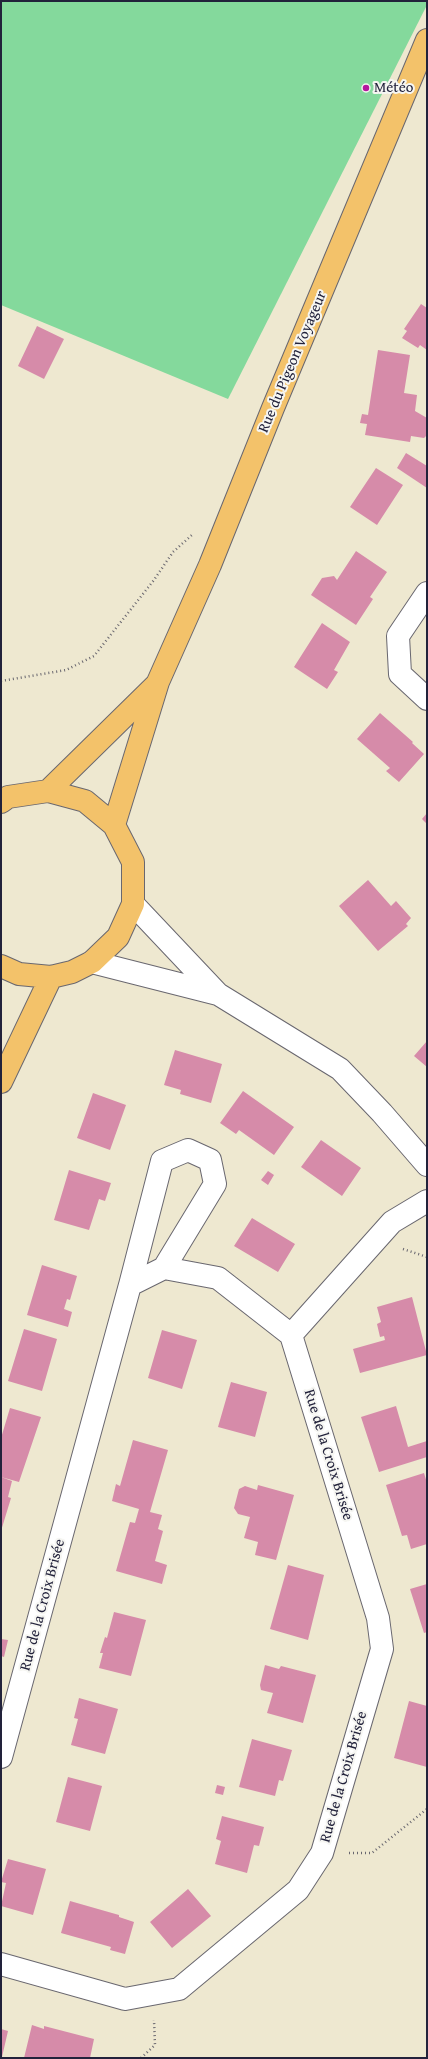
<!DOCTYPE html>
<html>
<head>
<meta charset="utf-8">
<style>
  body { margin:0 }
  #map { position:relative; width:428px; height:2059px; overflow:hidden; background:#eee8d0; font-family:"Gentium Book Plus",serif }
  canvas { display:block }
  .frame { position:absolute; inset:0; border:2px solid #22223b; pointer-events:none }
</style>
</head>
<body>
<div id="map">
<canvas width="428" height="2059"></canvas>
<div class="frame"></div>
</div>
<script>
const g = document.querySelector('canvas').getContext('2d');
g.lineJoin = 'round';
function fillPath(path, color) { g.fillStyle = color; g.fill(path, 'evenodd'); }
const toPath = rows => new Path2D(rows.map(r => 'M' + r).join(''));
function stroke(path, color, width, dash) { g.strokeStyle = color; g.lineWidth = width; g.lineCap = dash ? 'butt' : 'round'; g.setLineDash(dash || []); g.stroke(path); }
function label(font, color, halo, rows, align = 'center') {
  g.font = font + ' "Gentium Book Plus",serif'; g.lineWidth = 4; g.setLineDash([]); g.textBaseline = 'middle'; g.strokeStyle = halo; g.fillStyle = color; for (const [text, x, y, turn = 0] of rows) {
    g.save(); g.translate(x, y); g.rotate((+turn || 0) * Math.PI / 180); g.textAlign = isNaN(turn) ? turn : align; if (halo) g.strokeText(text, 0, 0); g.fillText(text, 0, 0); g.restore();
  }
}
fillPath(toPath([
  [1,1,427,1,427,5,228,399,1,305]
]), '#84d99c');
fillPath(toPath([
  [421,304,427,308,427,350,420,345,418,348,402,338,407,331,404,329],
  [37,326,64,339,44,379,18,366],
  [378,350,410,355,404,393,417,395,415,411,427,418,427,435,424,438,411,436,410,442,365,435,367,424,360,423,362,414,368,415],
  [406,453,427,466,427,488,397,468],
  [376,468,403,485,377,525,350,507],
  [356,551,387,572,370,597,373,599,356,625,311,595,322,578,334,576,337,580],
  [322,623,350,642,334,670,338,672,327,689,294,667],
  [380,713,413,742,412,743,424,754,399,782,386,771,390,768,357,739],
  [427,813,427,824,422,819],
  [368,880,391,906,396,901,411,918,406,924,408,926,378,951,339,906],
  [427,1041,427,1067,414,1056],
  [175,1050,222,1064,211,1103,180,1094,181,1090,164,1085],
  [243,1091,294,1127,274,1155,239,1130,236,1134,220,1123],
  [93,1093,126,1105,110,1150,77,1138],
  [321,1140,361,1168,342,1196,301,1167],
  [69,1170,111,1183,105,1201,99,1199,89,1230,54,1220],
  [268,1171,274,1175,268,1185,261,1180],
  [252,1218,295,1244,278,1272,234,1246],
  [42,1265,77,1276,70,1300,67,1299,64,1309,72,1312,68,1327,27,1315],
  [412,1297,427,1355,360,1373,353,1349,385,1340,384,1336,380,1337,377,1324,381,1322,377,1307],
  [24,1329,57,1339,42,1391,8,1381],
  [162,1330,197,1340,182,1389,148,1378],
  [231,1382,267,1392,255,1437,218,1427],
  [396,1406,408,1447,427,1441,427,1457,379,1472,361,1417],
  [10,1408,41,1417,19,1482,1,1477,1,1438],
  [133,1440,168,1450,150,1512,162,1515,158,1529,163,1531,155,1561,167,1565,162,1584,116,1571,130,1522,135,1523,139,1509,112,1501,116,1484,120,1486],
  [424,1473,427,1483,427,1544,411,1549,407,1535,402,1536,386,1485],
  [1,1477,12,1481,8,1497,11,1498,1,1531],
  [258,1485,294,1495,276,1560,255,1555,258,1542,244,1538,250,1517,238,1514,234,1508,239,1489,245,1486,257,1490],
  [288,1565,324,1575,308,1640,270,1629],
  [427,1584,427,1632,424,1633,410,1589],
  [114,1612,146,1620,131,1676,99,1668,103,1653,100,1653,105,1637,107,1638],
  [1,1639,8,1640,4,1657,1,1656],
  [265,1665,279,1669,281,1666,316,1675,303,1723,267,1713,273,1693,261,1690,260,1685],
  [79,1698,118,1709,105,1754,71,1745,78,1719,74,1718],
  [409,1701,427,1706,427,1767,394,1758],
  [252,1739,292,1750,283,1781,279,1780,275,1796,239,1787],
  [68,1777,102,1786,90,1831,56,1822],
  [217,1785,225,1787,223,1795,215,1793],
  [222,1816,264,1827,259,1846,254,1845,247,1873,215,1864,221,1841,216,1839],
  [8,1859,46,1869,33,1915,1,1906,6,1883,1,1882],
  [188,1889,211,1916,172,1948,150,1922],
  [70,1901,119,1915,119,1917,134,1922,125,1954,110,1950,111,1947,61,1933],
  [32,2025,44,2029,44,2026,94,2039,90,2058,24,2058],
  [1,2029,8,2031,2,2057,1,2057]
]), '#d68ba9');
const minor = toPath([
  [427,593,398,636,400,674,427,699],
  [133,904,218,994,340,1069,382,1113,427,1165],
  [92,962,218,994],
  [130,1285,162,1161,188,1150,210,1160,215,1184,164,1268],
  [1,1757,130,1285,164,1268,218,1278,291,1335],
  [1,1964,125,1999,179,1989,298,1890,322,1853,382,1649,378,1618,291,1335,392,1222,427,1201]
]);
const major = toPath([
  [48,791,156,685],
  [1,802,8,797,48,791,85,801,114,825,133,862,133,904,118,937,92,962,72,972,51,977,19,974,1,966],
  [114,825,158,682,210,565,273,408,427,40],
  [1,1082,51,977]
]);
stroke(minor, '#69676f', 24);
stroke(major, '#69676f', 24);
stroke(toPath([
  [1,681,66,670,94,656,154,580,173,552,193,534],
  [403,1249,427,1257],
  [349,1853,372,1853,427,1809],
  [141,2058,155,2045,154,2020]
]), '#69676f', 2.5, [1, 3]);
stroke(minor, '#fff', 22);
stroke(major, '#f3c26a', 22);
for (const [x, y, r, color] of [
  [366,88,4,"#b5179e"]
]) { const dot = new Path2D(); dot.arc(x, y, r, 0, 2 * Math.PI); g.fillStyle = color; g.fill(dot); stroke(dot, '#f6f6f2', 1.5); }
label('15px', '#22223b', '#f6f6f2', [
  ["Météo",374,88]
], 'left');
label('15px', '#22223b', '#f6f6f2', [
  ["Rue du Pigeon Voyageur",293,362,-67],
  ["Rue de la Croix Brisée",328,1455,73],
  ["Rue de la Croix Brisée",43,1605,-75],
  ["Rue de la Croix Brisée",344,1777,-74]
]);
</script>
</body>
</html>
